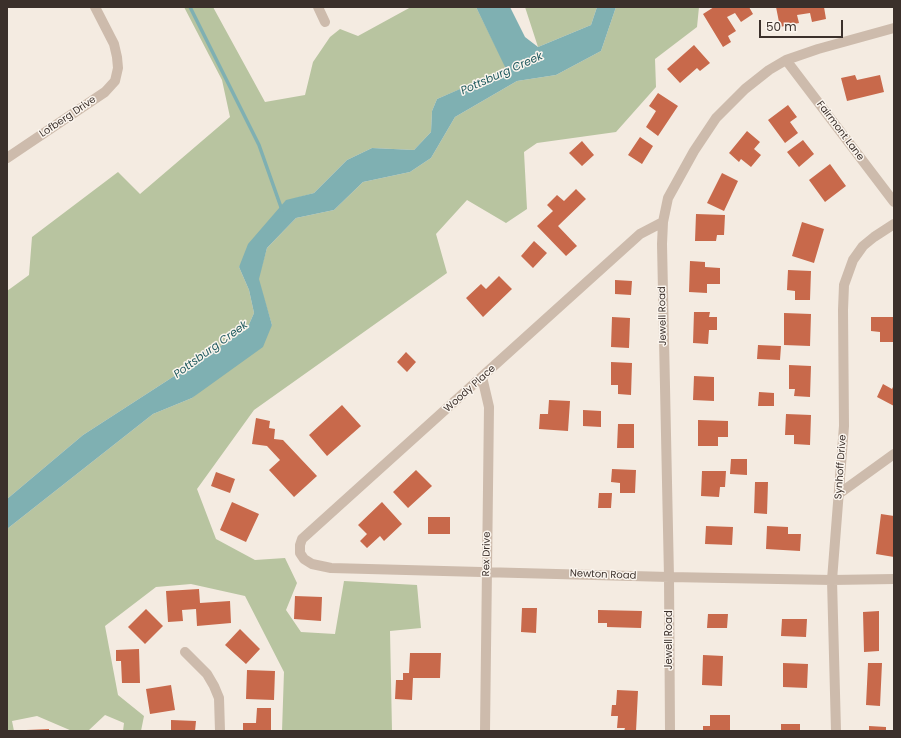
<!DOCTYPE html>
<html>
<head>
<meta charset="utf-8">
<style>
  body { margin:0 }
  #map { position:relative; width:901px; height:738px; overflow:hidden; background:#f4ebe1; font-family:Poppins,sans-serif }
  canvas { display:block }
  .frame { position:absolute; inset:0; border:8px solid #3b302b; pointer-events:none }
  .scale { position:absolute; left:759px; top:20px; width:84px; height:18px; box-sizing:border-box; border:2px solid #3b302b; border-top:0; padding-left:5px; font-size:12px; line-height:14px; white-space:nowrap; color:#3b302b; -webkit-text-stroke:3px #fbf5ee; paint-order:stroke }
</style>
</head>
<body>
<div id="map">
<canvas width="901" height="738"></canvas>
<div class="frame"></div>
<div class="scale">50 m</div>
</div>
<script>
const g = document.querySelector('canvas').getContext('2d');
g.lineJoin = 'round';
function fillPath(path, color) { g.fillStyle = color; g.fill(path, 'evenodd'); }
const toPath = rows => new Path2D(rows.map(r => 'M' + r).join(''));
function stroke(path, color, width, dash) { g.strokeStyle = color; g.lineWidth = width; g.lineCap = dash ? 'butt' : 'round'; g.setLineDash(dash || []); g.stroke(path); }
function label(font, color, halo, rows, align = 'center') {
  g.font = font + ' Poppins,sans-serif'; g.lineWidth = 3; g.setLineDash([]); g.textBaseline = 'middle'; g.strokeStyle = halo; g.fillStyle = color; for (const [text, x, y, turn = 0] of rows) {
    g.save(); g.translate(x, y); g.rotate((+turn || 0) * Math.PI / 180); g.textAlign = isNaN(turn) ? turn : align; if (halo) g.strokeText(text, 0, 0); g.fillText(text, 0, 0); g.restore();
  }
}
fillPath(toPath([
  [184,7,213,7,265,102,305,95,313,62,330,37,340,29,358,36,411,7,476,7,507,69,437,99,432,111,431,132,414,150,372,148,347,160,314,193,286,201,239,267,249,290,254,313,247,329,83,435,7,499,7,291,29,275,32,237,118,172,140,194,230,117,222,80],
  [525,7,597,7,591,25,538,47],
  [616,7,699,7,697,27,655,59,656,87,616,132,537,143,524,152,527,209,506,223,467,200,436,234,447,273,254,410,197,489,216,539,255,560,285,558,297,583,286,610,301,632,335,634,344,581,417,585,421,628,390,631,392,731,282,731,284,672,245,596,191,584,156,587,105,626,118,695,144,716,141,731,123,731,124,723,105,715,88,731,72,731,37,716,12,721,14,731,7,731,7,529,153,414,192,398,272,325,258,279,267,248,296,218,334,210,363,182,410,172,431,158,455,117,517,81,556,75,601,51]
]), '#b8c4a0');
fillPath(toPath([
  [476,7,510,7,525,37,538,47,591,25,597,7,616,7,601,51,556,75,517,81,455,117,431,158,410,172,363,182,334,210,296,218,267,248,259,279,272,325,263,347,192,398,153,414,7,529,7,499,83,435,247,329,254,313,249,290,239,267,248,244,286,200,314,193,347,160,372,148,414,150,431,132,432,111,437,99,506,69]
]), '#7fb0b2');
stroke(toPath([
  [190,7,259,145,282,210]
]), '#7fb0b2', 3.5);
fillPath(toPath([
  [714,7,749,7,753,14,741,22,735,13,727,17,736,31,728,36,731,42,723,47,703,14],
  [776,7,824,7,826,19,812,22,810,13,797,15,799,23,780,27],
  [694,45,710,63,700,71,697,68,680,83,667,69],
  [855,75,857,80,880,75,884,92,847,101,841,78],
  [658,93,678,106,658,136,646,127,656,111,649,106],
  [788,105,797,117,790,122,798,133,785,143,768,120],
  [747,131,760,142,754,149,761,155,751,167,741,159,739,162,729,153],
  [640,137,653,146,642,164,628,155],
  [803,140,814,154,799,167,787,152],
  [582,141,594,155,582,166,569,153],
  [830,164,846,186,825,202,809,180],
  [722,173,738,181,724,211,707,203],
  [576,189,586,199,558,226,577,246,566,256,537,226,553,211,547,205,557,195,564,201],
  [696,214,725,215,724,235,717,235,716,241,695,241],
  [802,222,824,229,814,263,792,256],
  [534,241,547,253,533,268,521,256],
  [690,261,705,262,705,267,720,268,720,284,707,284,707,293,689,292],
  [788,270,811,271,810,300,795,300,795,291,787,290],
  [499,276,512,289,483,317,466,298,481,284,486,289],
  [615,280,632,281,631,295,615,294],
  [694,312,710,312,709,317,717,317,717,330,709,330,708,344,693,343],
  [784,313,811,314,810,346,784,345],
  [612,317,630,318,629,348,611,347],
  [871,317,894,317,894,342,880,342,880,332,871,331],
  [758,345,781,346,780,360,757,359],
  [406,352,416,362,407,372,397,362],
  [611,362,632,363,631,395,618,394,618,385,611,385],
  [789,365,811,366,810,397,794,396,795,389,789,389],
  [694,376,714,377,714,401,693,400],
  [883,384,892,389,894,385,894,406,877,397],
  [759,392,774,393,774,406,758,406],
  [549,400,570,401,568,431,539,429,540,414,548,414],
  [342,405,361,426,327,456,309,435],
  [583,410,601,411,601,427,583,426],
  [786,414,811,415,810,445,794,444,794,435,785,435],
  [256,418,270,421,269,428,275,429,274,439,283,440,317,476,294,497,269,470,280,460,267,446,252,444],
  [698,420,728,421,728,437,718,437,718,446,698,446],
  [618,424,634,424,634,448,617,448],
  [731,459,747,459,747,475,730,474],
  [612,469,636,470,635,493,620,493,620,483,611,482],
  [416,470,432,486,408,508,393,492],
  [702,471,726,471,725,487,720,487,719,497,701,496],
  [216,472,235,479,230,493,211,486],
  [755,482,768,482,767,514,754,513],
  [599,493,612,493,611,508,598,508],
  [232,502,259,514,246,542,220,530],
  [382,502,402,524,384,541,380,536,367,548,360,541,367,534,358,525],
  [881,514,894,516,894,557,876,554],
  [428,517,450,517,450,534,428,534],
  [706,526,733,527,732,545,705,544],
  [767,526,788,527,788,534,801,534,800,551,766,549],
  [199,589,200,603,230,601,231,623,197,626,196,609,182,610,183,621,168,622,166,591],
  [295,596,322,597,321,621,294,619],
  [522,608,537,608,536,633,521,632],
  [146,609,163,626,145,644,128,627],
  [598,610,642,611,641,628,607,627,607,623,598,623],
  [879,611,879,651,864,652,863,612],
  [708,614,728,614,727,628,707,628],
  [782,619,807,619,806,637,781,636],
  [240,629,260,649,246,664,225,645],
  [139,649,140,683,122,683,121,661,116,661,116,650],
  [410,653,441,653,440,678,413,678,412,700,395,699,396,680,403,680,403,673,409,673],
  [703,655,723,656,722,686,702,685],
  [783,663,808,664,807,688,783,687],
  [868,663,882,663,880,706,866,705],
  [247,670,275,671,274,700,246,699],
  [171,685,175,710,150,714,146,689],
  [617,690,638,691,636,731,624,731,625,728,617,728,618,716,611,716,612,705,616,705],
  [257,708,271,708,271,731,243,731,243,723,256,723],
  [710,715,730,715,730,731,703,731,703,726,710,726],
  [171,720,196,721,195,731,171,731],
  [781,724,800,724,800,731,781,731],
  [869,726,886,727,886,731,869,731],
  [49,729,49,731,26,731,26,730]
]), '#c8694b');
stroke(toPath([
  [318,7,325,22],
  [786,60,894,202],
  [7,158,105,92,115,81,118,68,117,57,114,44,95,7],
  [663,222,640,234,302,539,300,545,300,553,304,559,312,564,331,568,669,577,832,580,894,579],
  [482,377,489,407,485,731],
  [840,493,894,454],
  [185,652,207,674,214,686,219,698,220,731],
  [670,731,669,577,662,244,663,222,668,198,694,151,716,118,745,89,769,70,786,60,818,49,894,28],
  [836,731,832,580,844,426,843,310,844,285,853,260,863,246,874,237,894,224]
]), '#cdbbac', 10);
label('10px', '#3b302b', '#fbf5ee', [
  ["Lofberg Drive",68,117,-34],
  ["Fairmont Lane",840,131,53],
  ["Jewell Road",663,316,-91],
  ["Woody Place",470,389,-42],
  ["Synhoff Drive",841,467,-86],
  ["Rex Drive",487,554,-89],
  ["Newton Road",603,575,2],
  ["Jewell Road",669,640,-90]
]);
label('italic 11px', '#1f5a5e', '#fbf5ee', [
  ["Pottsburg Creek",502,74,-24],
  ["Pottsburg Creek",211,350,-36]
]);
</script>
</body>
</html>
